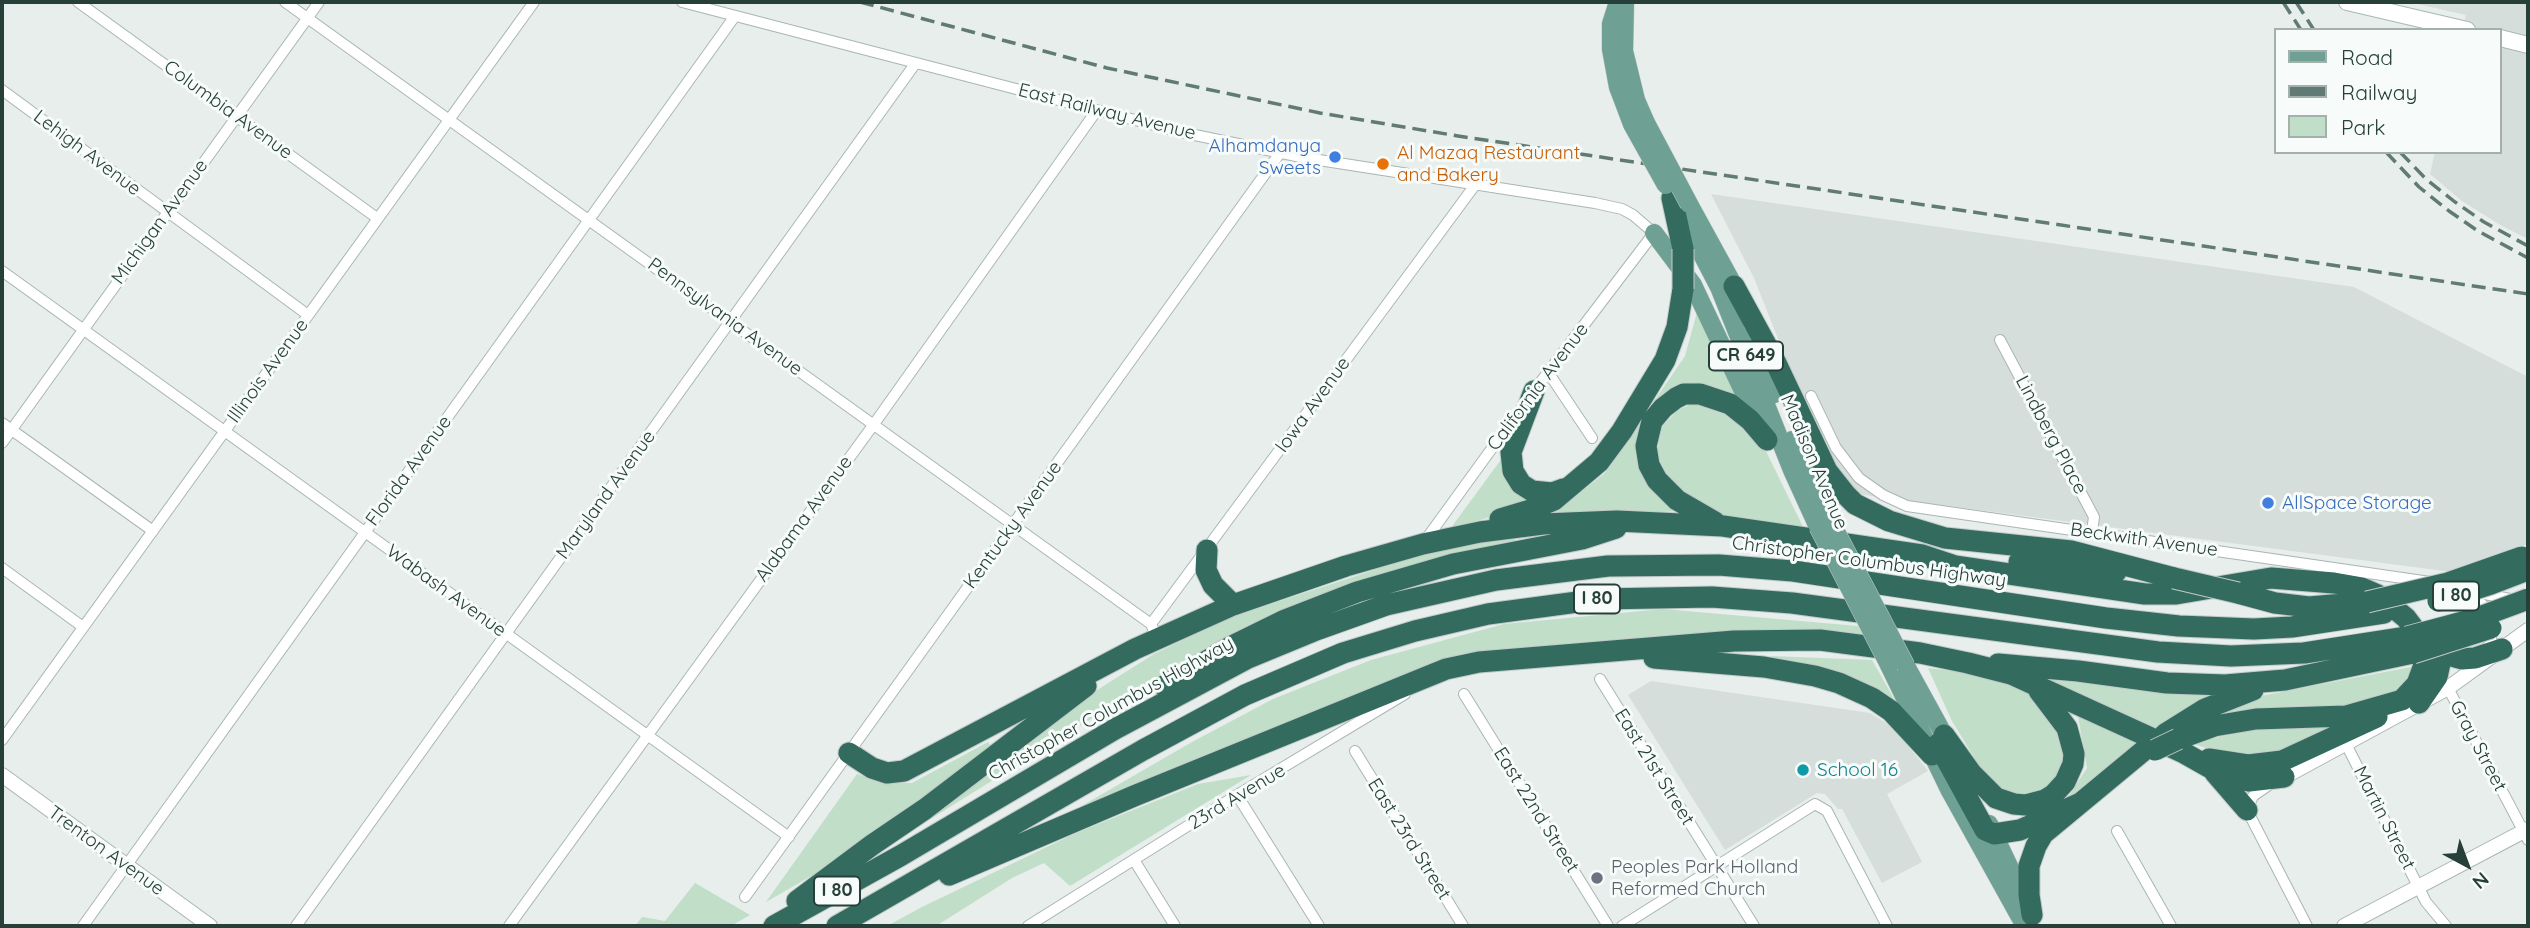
<!DOCTYPE html>
<html>
<head>
<meta charset="utf-8">
<style>
  body { margin:0 }
  #map { position:relative; width:2530px; height:928px; overflow:hidden; background:#e7eeeb; font-family:Quicksand,sans-serif }
  canvas { display:block }
  .frame { position:absolute; inset:0; border:4px solid #264039; pointer-events:none }
  .legend { position:absolute; left:2274px; top:28px; width:228px; height:126px; box-sizing:border-box; background:#f7fbf9; border:2px solid #a3b0ac; margin:0; padding:9px 12px; list-style:none; font-size:21px; color:#264039 }
  .legend li { display:flex; align-items:center; gap:14px; height:35px }
  .legend b { width:35px; border:2px solid #a3b0ac }
  .north { position:absolute; left:2432px; top:830px; width:70px; height:70px; -webkit-text-stroke:5px #f7fbf9; paint-order:stroke; rotate:139deg; font-size:19px; font-weight:700; line-height:28px; text-align:center; color:#264039 }
  .north::after { content:''; display:block; margin:auto; width:24px; height:32px; background:#264039; clip-path:polygon(50% 0,100% 100%,50% 72%,0 100%) }
</style>
</head>
<body>
<div id="map">
<canvas width="2530" height="928"></canvas>
<div class="frame"></div>
<ul class="legend">
<li><b style="height:9px;background:#6ea194"></b>Road</li>
<li><b style="height:9px;background:#617b74"></b>Railway</li>
<li><b style="height:19px;background:#c1dec9"></b>Park</li>
</ul>
<div class="north">N</div>
</div>
<script>
const g = document.querySelector('canvas').getContext('2d');
g.lineJoin = 'round';
function fillPath(path, color) { g.fillStyle = color; g.fill(path, 'evenodd'); }
const toPath = rows => new Path2D(rows.map(r => 'M' + r).join(''));
function stroke(path, color, width, dash) { g.strokeStyle = color; g.lineWidth = width; g.lineCap = dash ? 'butt' : 'round'; g.setLineDash(dash || []); g.stroke(path); }
function label(font, color, halo, rows, align = 'center') {
  g.font = font + ' Quicksand,sans-serif'; g.lineWidth = 6; g.setLineDash([]); g.textBaseline = 'middle'; g.strokeStyle = halo; g.fillStyle = color; for (const [text, x, y, turn = 0] of rows) {
    g.save(); g.translate(x, y); g.rotate((+turn || 0) * Math.PI / 180); g.textAlign = isNaN(turn) ? turn : align; if (halo) g.strokeText(text, 0, 0); g.fillText(text, 0, 0); g.restore();
  }
}
fillPath(toPath([
  [2409,2,2528,2,2528,239,2502,226,2462,201,2430,174,2435,152,2500,152,2500,30,2463,30,2466,15],
  [1711,194,2354,287,2528,377,2528,544,2452,572,1842,492,1826,460,1754,278],
  [1651,681,1870,713,1894,728,1928,771,1887,794,1922,862,1882,883,1842,809,1838,809,1825,794,1817,793,1725,850,1628,695]
]), '#d5deda');
fillPath(toPath([
  [1698,309,1744,407,1696,388,1643,432,1682,511,1530,517,1569,501,1604,474,1685,356],
  [1701,400,1726,406,1762,443,1805,531,1768,527,1710,512,1672,485,1657,455,1661,428,1678,410],
  [1503,457,1534,504,1450,529],
  [1513,536,1518,546,1218,644,1173,668,929,820,1094,692,1154,654,1231,617,1417,556],
  [1663,609,1858,626,1866,640,1489,654,1047,826,1192,742,1273,699,1371,660,1504,624],
  [1771,656,1872,660,1897,704,1777,660],
  [2421,665,2402,696,2351,709,2208,723,2256,697],
  [1928,668,1988,675,2033,693,2070,753,2055,788,2026,803,1991,785,1952,721],
  [2046,678,2228,695,2161,731],
  [2078,716,2140,743,2073,802,2067,799,2087,768],
  [2357,722,2318,742,2239,759,2191,743,2247,731],
  [988,742,994,751,865,845,766,902,857,774,883,783,912,783],
  [1251,775,1070,886,1044,863,1012,878,936,926,887,926,922,907,1076,833,1198,784],
  [695,883,750,915,731,926,635,926,642,917,665,921]
]), '#c1dec9');
const minor = toPath([
  [78,2,377,218],
  [285,2,1151,624,1157,638],
  [682,2,1185,133,1306,158,1595,203,1622,209,1633,215,1654,233,1533,392],
  [2,90,308,315],
  [2,271,789,837],
  [2000,340,2094,517,2092,532],
  [1548,372,1592,438],
  [1811,396,1836,448,1859,478,1883,495,1907,506,2430,582],
  [2,423,153,531],
  [2,443,319,2],
  [1424,542,1519,411],
  [2,568,83,627],
  [2465,593,2482,604,2492,620,2491,642,2484,653],
  [2480,593,2515,600],
  [1151,624,1475,185],
  [1600,679,1754,926],
  [2448,688,2528,840],
  [1464,694,1608,926],
  [2,740,534,2],
  [2346,744,2426,902,2446,926],
  [1355,751,1463,926],
  [2269,785,2253,796,2247,810,2307,926],
  [1237,795,1319,926],
  [2117,831,2171,926],
  [1134,860,1175,926],
  [745,897,1280,153],
  [83,926,735,16],
  [296,926,915,64],
  [509,926,874,424,1097,110],
  [1028,926,1237,795,1405,694],
  [1622,926,1815,804,1827,811,1887,926]
]);
const tertiary = toPath([
  [2,775,210,926],
  [2284,777,2448,688,2528,630],
  [2344,926,2528,829]
]);
const secondary = toPath([
  [2347,2,2467,30],
  [2500,38,2528,45]
]);
const primary = toPath([
  [1618,2,1611,24,1611,49,1618,87,1632,124],
  [1625,2,1624,51,1636,100,1646,123],
  [1689,204,1734,286,1739,299],
  [1679,210,1719,287,1792,470,1818,527],
  [1654,233,1693,285,1761,429],
  [1752,335,1774,394],
  [1792,440,1834,528],
  [1889,665,1950,791,2025,926],
  [1906,666,1950,746],
  [1989,824,2028,906]
]);
const motorway = toPath([
  [1672,198,1683,249],
  [1734,286,1775,361,1827,471,1846,495,1855,504,1889,521,1945,538,2071,551,2174,578],
  [1534,391,1511,452,1513,471,1521,484,1532,491,1552,493,1563,489],
  [1500,519,1530,510,1554,500,1599,462,1622,431,1665,360,1677,327,1683,289],
  [1715,522,1677,500,1657,480,1649,465,1646,446,1652,421,1663,408,1676,398,1684,394,1700,394,1730,404,1750,420,1767,440],
  [1207,550,1206,570,1213,585,1233,605],
  [2019,562,2116,572],
  [2238,593,2275,603,2309,607,2367,602],
  [2438,650,2444,654,2462,659,2475,658,2502,649],
  [1654,658,1764,667,1815,676,1839,683,1872,698,1891,711,1932,755],
  [1998,664,2078,671,2167,683,2225,685,2285,680,2413,653],
  [1164,686,1230,647,1285,620,1357,592,1453,564,1582,539,1616,528],
  [2419,703,2437,677,2440,663,2438,650,2430,632],
  [2165,734,2205,709,2253,690],
  [1944,735,1972,774,1996,798,2014,804,2026,805,2045,800,2053,795,2065,782,2073,764,2074,754,2067,728,2039,691],
  [1938,744,1985,830,1994,834,2020,830,2078,804],
  [849,753,872,768,887,773,904,771,1135,649,1233,605,1346,566,1423,544,1480,532,1543,524,1617,521,1723,526,1922,555,1955,566,2145,594,2176,594,2271,578,2334,583,2362,588,2378,595,2406,618,2418,634,2425,656,2424,665,2417,684,2402,700,2346,716,2256,719,2214,726,2178,739],
  [2209,759,2248,765,2282,761,2377,717],
  [2215,773,2247,810],
  [949,875,1134,796,1446,669,1479,662,1734,641,1820,640,1920,653,1968,663,2011,674,2184,753,2223,775,2249,781,2284,777],
  [797,901,872,845,925,809,1086,686],
  [2032,915,2029,895,2029,866,2036,846,2043,834,2148,747],
  [774,926,900,856,1115,729,1248,658,1316,630,1386,605,1496,580,1608,566,1719,565,1793,571,2106,618,2179,626,2254,629,2292,627,2384,613],
  [837,926,1143,750,1245,695,1343,653,1415,631,1488,614,1600,599,1712,597,1792,603,2158,652,2231,656,2304,653,2407,637]
]);
stroke(minor, '#a9b6b2', 12);
stroke(tertiary, '#a9b6b2', 16);
stroke(secondary, '#a5b9b2', 18);
stroke(primary, '#c2cac8', 19);
stroke(motorway, '#c2cac8', 23);
stroke(minor, '#fff', 10);
stroke(tertiary, '#fff', 14);
stroke(secondary, '#fff', 16);
stroke(primary, '#6ea194', 18);
stroke(motorway, '#336b5f', 21);
stroke(toPath([
  [860,2,1107,68,1320,113,1458,136,2528,294],
  [2283,2,2301,30],
  [2296,2,2314,30],
  [2386,152,2419,187,2449,211,2478,231,2528,258],
  [2400,152,2426,179,2455,202,2484,222,2528,246]
]), '#617b74', 3.5, [14, 7]);
const primaryBridge = toPath([
  [1646,123,1689,204],
  [1632,124,1666,185],
  [1818,527,1889,665],
  [1834,528,1906,666]
]);
const motorwayBridge = toPath([
  [1683,249,1683,289],
  [2174,578,2238,593],
  [2438,601,2491,584,2525,571],
  [2367,602,2448,583,2522,557],
  [2407,637,2474,619,2528,599],
  [2413,653,2491,628],
  [2155,750,2178,739]
]);
stroke(primaryBridge, '#c2cac8', 19, []);
stroke(motorwayBridge, '#c2cac8', 23, []);
stroke(primaryBridge, '#6ea194', 18);
stroke(motorwayBridge, '#336b5f', 21);
for (const [x, y, r, color] of [
  [1335,157,7,"#3f7fe0"],
  [1383,164,7,"#e8710a"],
  [2268,503,7,"#3f7fe0"],
  [1803,770,7,"#0f9aa8"],
  [1597,878,7,"#6b7280"]
]) { const dot = new Path2D(); dot.arc(x, y, r, 0, 2 * Math.PI); g.fillStyle = color; g.fill(dot); stroke(dot, '#f7fbf9', 2.5); }
for (const [x, y, w] of [
  [1746,356,74],
  [2456,596,46],
  [1597,599,46],
  [837,891,46]
]) { const box = new Path2D(); box.roundRect(x - w / 2, y - 14.5, w, 29, 5); g.fillStyle = '#f7fbf9'; g.fill(box); stroke(box, '#264039', 2); }
label('bold 18px', '#264039', null, [
  ["CR 649",1746,356],
  ["I 80",2456,596],
  ["I 80",1597,599],
  ["I 80",837,891]
]);
label('19px', '#264039', '#f7fbf9', [
  ["Columbia Avenue",228,110,36],
  ["East Railway Avenue",1107,112,14],
  ["Lehigh Avenue",87,153,37],
  ["Michigan Avenue",160,222,-54],
  ["Pennsylvania Avenue",725,317,36],
  ["Illinois Avenue",268,371,-54],
  ["California Avenue",1538,387,-53],
  ["Iowa Avenue",1313,405,-54],
  ["Lindberg Place",2051,435,62],
  ["Madison Avenue",1814,462,67],
  ["Florida Avenue",409,471,-54],
  ["Maryland Avenue",606,495,-54],
  ["Alabama Avenue",804,519,-54],
  ["Kentucky Avenue",1013,525,-54],
  ["Beckwith Avenue",2144,540,8],
  ["Christopher Columbus Highway",1869,562,8],
  ["Wabash Avenue",446,591,36],
  ["Christopher Columbus Highway",1111,709,-29],
  ["Gray Street",2478,746,62],
  ["East 21st Street",1654,767,58],
  ["23rd Avenue",1237,797,-31],
  ["East 22nd Street",1536,810,58],
  ["Martin Street",2384,818,63],
  ["East 23rd Street",1409,839,58],
  ["Trenton Avenue",106,851,36]
]);
label('19px', '#366cbe', '#f7fbf9', [
  ["Alhamdanya",1321,146],
  ["Sweets",1321,168],
  ["AllSpace Storage",2282,503,"left"]
], 'right');
label('19px', '#c56008', '#f7fbf9', [
  ["Al Mazaq Restaurant",1397,153],
  ["and Bakery",1397,175]
], 'left');
label('19px', '#0d838f', '#f7fbf9', [
  ["School 16",1817,770]
], 'left');
label('19px', '#5b616d', '#f7fbf9', [
  ["Peoples Park Holland",1611,867],
  ["Reformed Church",1611,889]
], 'left');
</script>
</body>
</html>
